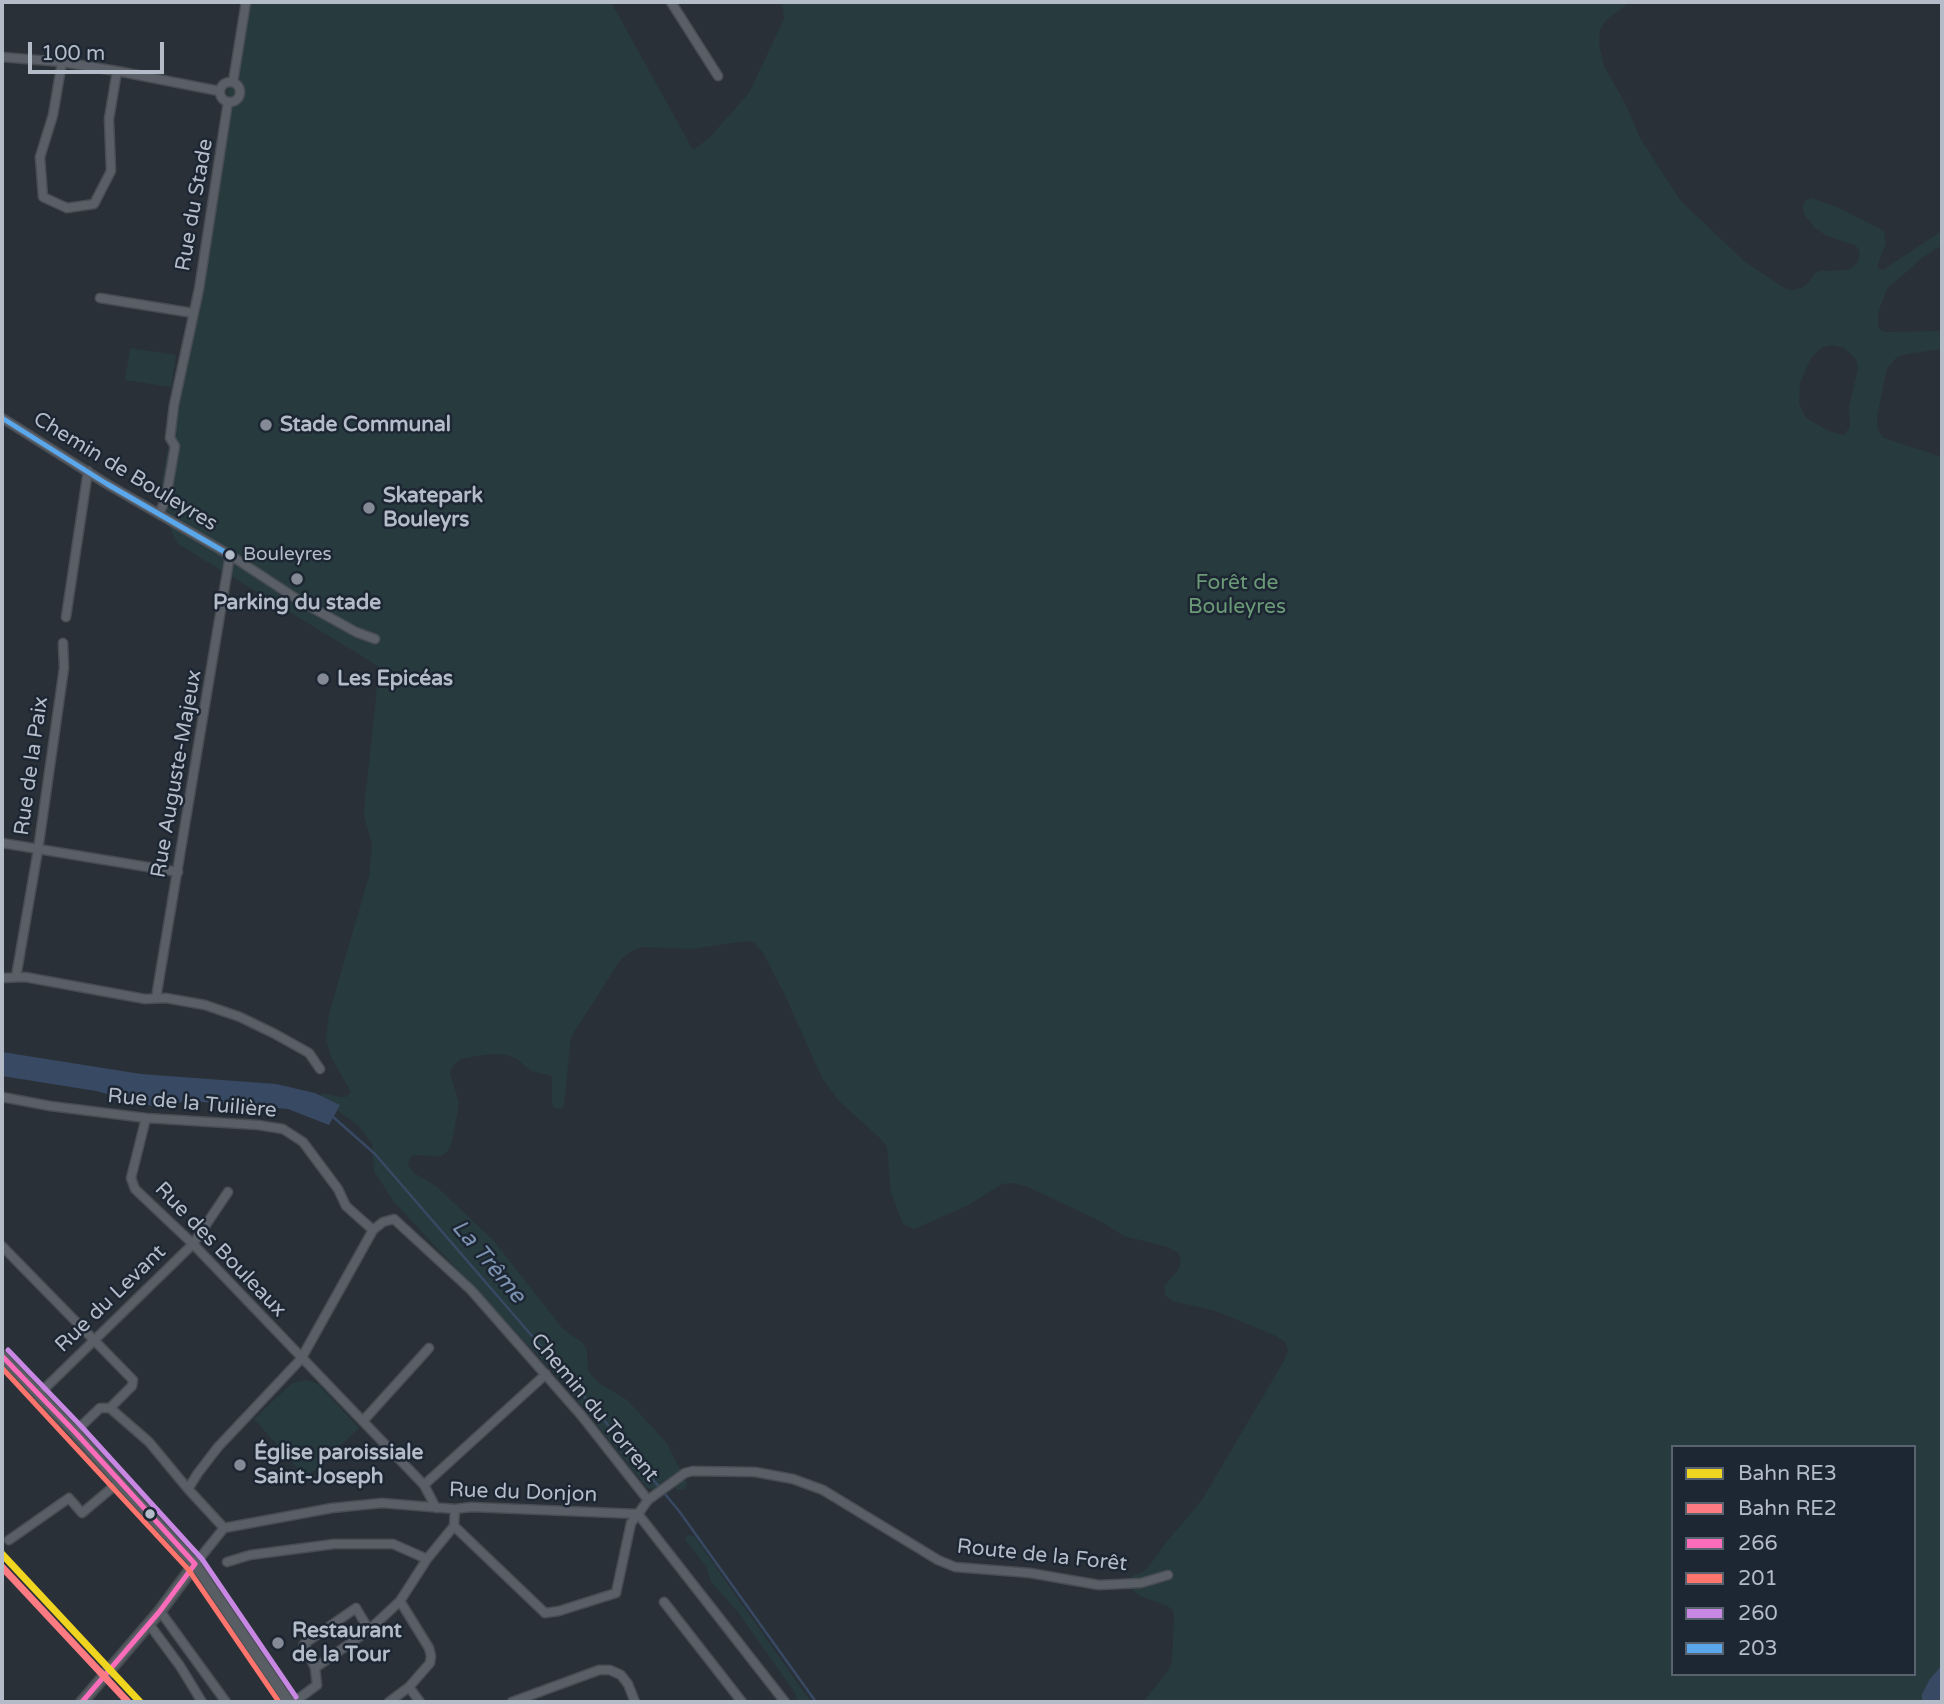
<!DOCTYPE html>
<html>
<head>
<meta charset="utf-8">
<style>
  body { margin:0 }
  #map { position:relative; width:1944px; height:1704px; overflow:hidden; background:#2a3038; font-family:"Varela Round",sans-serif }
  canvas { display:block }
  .frame { position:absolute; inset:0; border:4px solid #b4bcc9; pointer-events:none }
  .legend { position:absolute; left:1671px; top:1445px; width:245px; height:231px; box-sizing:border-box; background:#1d2633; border:2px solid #59626f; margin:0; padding:9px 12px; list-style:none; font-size:21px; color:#b4bcc9 }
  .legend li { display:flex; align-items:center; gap:14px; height:35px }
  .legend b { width:35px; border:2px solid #59626f }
  .scale { position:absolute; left:28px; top:42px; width:136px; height:32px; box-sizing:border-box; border:4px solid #b4bcc9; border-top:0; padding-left:9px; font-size:21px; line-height:24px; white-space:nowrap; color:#b4bcc9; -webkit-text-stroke:5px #1d2633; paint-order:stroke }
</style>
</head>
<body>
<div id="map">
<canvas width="1944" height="1704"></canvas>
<div class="frame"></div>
<ul class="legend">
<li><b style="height:9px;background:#efd51f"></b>Bahn RE3</li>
<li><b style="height:9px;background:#fc7b83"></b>Bahn RE2</li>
<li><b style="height:9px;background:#fb6dba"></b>266</li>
<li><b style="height:9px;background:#ff756d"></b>201</li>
<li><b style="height:9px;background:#c787e3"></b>260</li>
<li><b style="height:9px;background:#5aa8eb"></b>203</li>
</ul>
<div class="scale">100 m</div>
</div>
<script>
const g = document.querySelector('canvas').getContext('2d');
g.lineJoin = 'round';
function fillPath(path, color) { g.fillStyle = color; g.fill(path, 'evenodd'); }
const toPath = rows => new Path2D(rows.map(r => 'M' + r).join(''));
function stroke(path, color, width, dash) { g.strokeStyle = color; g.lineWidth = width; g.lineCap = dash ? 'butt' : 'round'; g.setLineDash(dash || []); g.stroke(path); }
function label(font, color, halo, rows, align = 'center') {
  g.font = font + ' "Varela Round",sans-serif'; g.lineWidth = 5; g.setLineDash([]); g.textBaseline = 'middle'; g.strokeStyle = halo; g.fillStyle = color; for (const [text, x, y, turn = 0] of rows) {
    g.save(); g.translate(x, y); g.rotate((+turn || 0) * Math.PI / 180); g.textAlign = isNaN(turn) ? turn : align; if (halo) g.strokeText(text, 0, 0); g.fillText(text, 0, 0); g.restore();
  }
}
fillPath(toPath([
  [243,2,611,2,693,150,708,139,749,93,784,19,782,2,1630,2,1606,20,1600,30,1599,44,1604,66,1626,105,1640,138,1680,200,1744,261,1786,289,1793,290,1803,287,1809,282,1815,273,1821,271,1849,270,1858,262,1860,252,1856,246,1825,235,1814,227,1804,214,1803,206,1806,200,1811,198,1837,207,1884,231,1886,243,1878,264,1878,268,1883,270,1942,231,1942,245,1922,258,1887,289,1879,310,1878,321,1879,329,1885,332,1942,331,1942,349,1906,354,1896,358,1887,368,1877,417,1878,430,1884,438,1942,457,1942,1702,1143,1702,1168,1671,1172,1662,1174,1616,1172,1609,1165,1605,1140,1596,1132,1590,1129,1581,1131,1576,1143,1572,1150,1565,1164,1545,1202,1500,1285,1359,1288,1350,1285,1342,1276,1336,1216,1311,1173,1301,1165,1295,1164,1286,1179,1269,1181,1260,1178,1253,1168,1247,1124,1236,1100,1221,1026,1186,1012,1183,1002,1184,967,1206,914,1229,903,1224,891,1192,887,1147,882,1140,839,1101,822,1078,785,995,763,953,755,943,747,941,691,949,641,947,632,951,621,959,571,1037,564,1105,561,1109,554,1108,552,1102,552,1076,531,1071,517,1059,507,1055,491,1054,460,1059,452,1067,450,1073,459,1103,452,1142,447,1152,441,1156,412,1155,407,1164,414,1173,436,1186,494,1241,563,1329,583,1343,587,1351,588,1371,599,1383,627,1400,666,1442,687,1483,686,1489,678,1490,667,1480,662,1482,655,1490,647,1488,565,1385,394,1202,374,1171,372,1144,358,1125,320,1098,322,1093,339,1097,346,1097,351,1092,331,1057,326,1039,329,1014,369,876,372,845,364,816,365,799,375,709,378,666,178,544,158,506],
  [1832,345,1844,348,1856,359,1858,370,1849,406,1850,427,1844,435,1829,431,1806,418,1799,404,1800,383,1811,358,1822,347],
  [1673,1447,1914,1447,1914,1674,1673,1674],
  [130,348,176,355,171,387,125,380],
  [307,1380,318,1384,359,1428,306,1478,254,1419,292,1383],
  [687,1535,694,1536,811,1702,798,1702,795,1693,738,1612,711,1582,706,1566,685,1540]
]), '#273a3e');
fillPath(toPath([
  [2,1052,141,1074,276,1084,315,1093,340,1105,329,1125,288,1109,190,1101,152,1106,96,1091,2,1076],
  [1942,1665,1942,1702,1922,1702,1922,1694,1930,1679]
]), '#384963');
stroke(toPath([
  [332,1116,375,1154,589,1402,679,1511,816,1702]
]), '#384963', 2.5);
const street = toPath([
  [671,2,718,76],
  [2,57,62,62,117,71,219,91],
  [62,62,53,115,40,157,43,197,67,208,94,204,111,171,109,119,117,71],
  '220 92a10 10 0 1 1 20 0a10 10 0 1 1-20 0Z',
  [233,82,246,2],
  [100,298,193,313],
  [2,418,107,484,230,555,300,601,356,632,375,639],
  [159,514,166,498,175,446,170,438,174,405,199,289,228,102],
  [66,617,88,471],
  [2,843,178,872],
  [16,977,38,850,64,668,63,643],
  [2,978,25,977,145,999,166,998,205,1005,240,1017,275,1034,309,1053,320,1069],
  [156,998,230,555],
  [2,1097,50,1106,146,1118,258,1125,283,1129,303,1142,338,1189,346,1206,373,1230],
  [146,1118,131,1178,135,1189,193,1244,424,1485,436,1508],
  [2,1246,133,1380,132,1386,110,1408,100,1408,75,1432],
  [39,1394,193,1244,228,1192],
  [110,1408,149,1442,188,1489],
  [363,1421,429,1348],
  [424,1485,546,1374],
  [454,1526,545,1613,559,1611,616,1593,631,1523,638,1514,785,1702],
  [224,1528,332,1508,382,1503,455,1509,471,1507,638,1514,648,1500,685,1473,693,1471,755,1472,793,1479,823,1490,938,1560,955,1567,1030,1573,1099,1585,1141,1583,1168,1575],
  [9,1540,69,1498,82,1513,119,1482],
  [227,1562,250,1555,334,1544,393,1544,427,1559],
  [195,1564,224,1528,188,1489,198,1473,218,1447,301,1359,373,1230,383,1222,394,1219,471,1290,581,1415,648,1500],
  [664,1602,742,1702],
  [160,1611,226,1702],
  [149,1624,180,1666,202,1702],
  [315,1668,304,1644,356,1608,369,1630],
  [409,1687,420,1702],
  [294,1702,317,1685,315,1668,369,1630,400,1601,427,1559,454,1526,455,1509],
  [389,1702,409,1687,430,1663,431,1656,429,1648,400,1601],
  [512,1702,599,1670,610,1670,621,1675,628,1684,635,1702]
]);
const secondary = toPath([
  [2,1356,75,1432,119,1482,195,1564,289,1702],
  [82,1702,160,1611,195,1564]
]);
stroke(street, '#484c53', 11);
stroke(secondary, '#484c53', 14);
stroke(street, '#5a5e66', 8);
stroke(secondary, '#595d64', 10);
stroke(toPath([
  [2,1356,75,1432,195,1564],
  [82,1702,160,1611,195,1564]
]), '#fb6dba', 5);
stroke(toPath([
  [2,1368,188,1569,279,1702]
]), '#ff756d', 5);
stroke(toPath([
  [8,1350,81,1426,202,1559,296,1697]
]), '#c787e3', 5);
stroke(toPath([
  [2,418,107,484,230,555]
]), '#5aa8eb', 5);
stroke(toPath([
  [2,1554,140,1702]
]), '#efd51f', 7);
stroke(toPath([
  [2,1567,128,1702]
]), '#fc7b83', 7);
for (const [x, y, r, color] of [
  [266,425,7,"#848b96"],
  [369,508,7,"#848b96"],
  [230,555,6,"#b4bcc9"],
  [297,579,7,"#848b96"],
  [323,679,7,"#848b96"],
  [240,1465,7,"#848b96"],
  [150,1514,6,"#b4bcc9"],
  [278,1643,7,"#848b96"]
]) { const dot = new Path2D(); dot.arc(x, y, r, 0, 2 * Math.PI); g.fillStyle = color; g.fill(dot); stroke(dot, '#1d2633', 2.5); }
label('19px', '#b4bcc9', '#1d2633', [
  ["Bouleyres",243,555]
], 'left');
label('21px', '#b4bcc9', '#1d2633', [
  ["Rue du Stade",195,205,-80],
  ["Chemin de Bouleyres",125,472,31],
  ["Rue de la Paix",32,766,-82],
  ["Rue Auguste-Majeux",177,774,-80],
  ["Rue de la Tuilière",192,1104,5],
  ["Rue des Bouleaux",220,1250,46],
  ["Rue du Levant",111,1299,-44],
  ["Chemin du Torrent",594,1408,50],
  ["Rue du Donjon",523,1493,2],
  ["Route de la Forêt",1042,1556,6]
]);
label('bold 21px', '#b4bcc9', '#1d2633', [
  ["Stade Communal",280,425],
  ["Skatepark",383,496],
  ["Bouleyrs",383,520],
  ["Parking du stade",297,603,"center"],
  ["Les Epicéas",337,679],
  ["Église paroissiale",254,1453],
  ["Saint-Joseph",254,1477],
  ["Restaurant",292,1631],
  ["de la Tour",292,1655]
], 'left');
label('21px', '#6b9a76', '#1d2633', [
  ["Forêt de",1237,583],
  ["Bouleyres",1237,607]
]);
label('italic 23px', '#7c92b1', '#1d2633', [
  ["La Trême",488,1262,50]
]);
</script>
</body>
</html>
